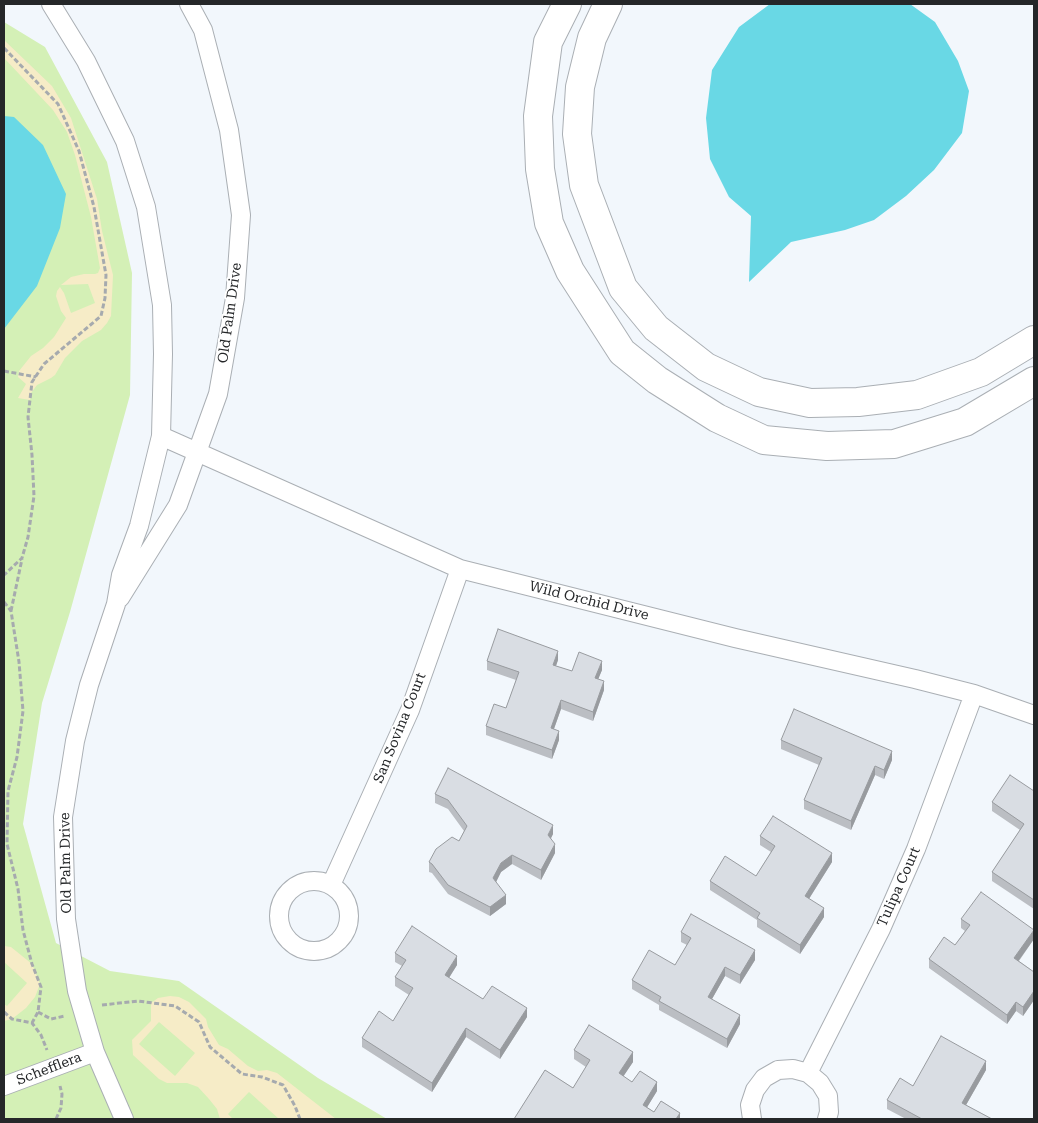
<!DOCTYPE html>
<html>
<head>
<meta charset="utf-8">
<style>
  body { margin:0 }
  #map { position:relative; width:1038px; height:1123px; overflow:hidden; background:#f2f7fc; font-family:"Roboto Serif",serif }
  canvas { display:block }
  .frame { position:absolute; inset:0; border:5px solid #252729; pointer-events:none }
</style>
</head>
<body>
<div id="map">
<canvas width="1038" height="1123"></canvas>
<div class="frame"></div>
</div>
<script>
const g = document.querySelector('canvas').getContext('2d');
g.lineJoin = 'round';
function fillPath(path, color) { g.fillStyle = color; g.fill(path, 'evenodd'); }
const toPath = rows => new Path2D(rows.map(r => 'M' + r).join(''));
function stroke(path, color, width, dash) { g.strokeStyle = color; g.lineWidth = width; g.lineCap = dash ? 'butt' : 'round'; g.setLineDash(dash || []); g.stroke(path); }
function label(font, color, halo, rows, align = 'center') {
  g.font = font + ' "Roboto Serif",serif'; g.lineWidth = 4; g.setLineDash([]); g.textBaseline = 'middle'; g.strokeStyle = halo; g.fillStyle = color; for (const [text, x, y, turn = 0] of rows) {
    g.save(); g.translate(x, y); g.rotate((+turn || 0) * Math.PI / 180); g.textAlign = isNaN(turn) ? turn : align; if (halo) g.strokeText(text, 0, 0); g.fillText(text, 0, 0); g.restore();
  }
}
fillPath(toPath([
  [4,22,45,47,107,162,132,273,130,395,70,612,42,703,23,824,56,943,110,971,179,981,318,1078,387,1119,4,1119]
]), '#d4f0b6');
fillPath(toPath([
  [4,40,52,86,71,118,97,199,102,231,113,275,111,316,107,323,101,330,82,341,65,358,55,375,51,378,37,385,31,393,30,400,18,398,26,384,18,377,19,371,31,356,43,348,54,337,66,318,61,311,56,296,57,291,60,287,64,293,71,313,95,303,88,284,61,285,71,277,84,274,95,274,98,273,100,268,91,217,75,155,67,132,53,110,4,58],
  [4,946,11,947,32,964,40,984,35,997,26,1008,12,1019,4,1021,4,1004,7,1006,27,983,4,962],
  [170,996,179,997,189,1002,206,1019,208,1027,219,1045,228,1049,248,1066,258,1071,267,1070,277,1073,336,1119,279,1119,249,1092,228,1114,233,1119,220,1119,217,1109,209,1099,198,1087,187,1083,167,1083,159,1079,133,1055,132,1040,151,1021,151,1003,158,998],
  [159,1022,195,1053,175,1076,139,1044]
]), '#f6ecc7');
fillPath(toPath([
  [770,4,910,4,935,22,958,61,969,91,962,133,934,170,906,196,874,220,845,230,791,242,749,282,751,216,729,197,710,159,706,118,712,70,739,27],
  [4,116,14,117,43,145,66,194,60,228,37,286,4,329]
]), '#69d8e5');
const street = toPath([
  [51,4,86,61,125,141,146,207,162,305,163,354,161,436,139,526,121,575,116,604,89,685,75,741,63,817,66,919,77,991,95,1052,124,1119],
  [161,436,460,569,735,638,915,679,974,694,1034,715],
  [120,598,178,505,218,394,235,298,241,215,229,130,203,30,189,4],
  '279 916a35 35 0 1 1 70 0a35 35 0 1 1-70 0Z',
  [331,885,410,710,460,569],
  [808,1073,881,929,916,849,974,694],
  [4,1086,95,1052],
  [752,1119,750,1105,755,1090,764,1078,778,1070,793,1069,808,1073,820,1083,828,1096,829,1112,827,1119]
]);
const highway = toPath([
  [567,4,548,42,538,116,540,169,549,223,570,271,622,352,657,380,717,418,764,440,827,446,894,444,965,422,1034,381],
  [608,4,592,38,580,87,577,134,584,185,623,288,656,328,706,367,759,392,810,403,858,402,917,395,981,372,1034,340]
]);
stroke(street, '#aaafb4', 20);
stroke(highway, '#aaafb4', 30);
stroke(toPath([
  [4,48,58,104,79,151,94,207,106,275,105,298,101,316,44,364,32,382,28,417,32,455,34,496,28,537,22,558,4,575],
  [4,371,36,377],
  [4,602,11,611,19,662,23,711,17,757,8,791,7,844,18,889,23,930,32,964,41,987,38,1012,32,1023],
  [11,611,22,559],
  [102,1005,138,1001,175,1006,199,1022,210,1047,242,1074,262,1077,283,1085,295,1106,300,1119],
  [4,1012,12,1019,32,1023,41,1035,47,1050],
  [38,1012,51,1019,65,1016],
  [56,1119,61,1108,62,1094,60,1086]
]), '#a6aaae', 3, [5, 2.5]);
stroke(street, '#fff', 18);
stroke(highway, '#fff', 28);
fillPath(toPath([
  [558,660,556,666,572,671,602,670,598,679,604,690,593,721,561,709,554,729,559,740,552,759,486,735,486,726,506,708,516,680,487,670,487,661],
  [781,740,892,760,884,779,875,775,851,830,804,809,804,800,819,765,781,749],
  [1034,791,1034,909,992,881,992,872,1020,830,992,811,992,802],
  [435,794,553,834,551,838,555,853,541,880,512,864,501,872,496,882,506,904,490,916,448,894,432,873,429,872,429,862,459,841,464,831,448,809,435,803],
  [760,836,832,862,809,899,824,917,800,954,757,927,757,920,710,890,710,881,756,876,771,852,760,845],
  [961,919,1034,939,1019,961,1034,972,1034,1000,1023,1016,1016,1011,1007,1024,929,968,929,959,955,945,965,931,961,928],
  [681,932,755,960,740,984,725,976,712,999,740,1024,727,1048,659,1010,659,1005,632,989,632,980,675,965,687,945,681,942],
  [395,953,457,965,449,978,483,999,527,1017,500,1059,466,1037,432,1092,362,1047,362,1038,393,1021,409,995,395,986,395,977,402,966,395,962],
  [589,1025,633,1052,633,1062,623,1076,632,1082,640,1071,657,1082,657,1091,647,1107,654,1112,661,1101,680,1113,680,1119,514,1119,545,1070,573,1088,586,1067,574,1059,574,1050],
  [986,1070,966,1105,992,1119,906,1119,887,1109,887,1100,913,1086]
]), '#bbbec3');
fillPath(toPath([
  [558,651,558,660,553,674,553,665],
  [602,661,602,670,595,687,595,678],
  [604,681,604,690,593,721,593,712],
  [561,700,561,709,551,737,551,728],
  [559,731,559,740,552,759,552,750],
  [892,751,892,760,884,779,884,770],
  [875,766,875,775,851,830,851,821],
  [553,825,553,834,548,844,548,835],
  [555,844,555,853,541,880,541,870],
  [832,853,832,862,805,905,805,896],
  [512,855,512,864,501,872,493,888,493,878,501,863],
  [506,895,506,904,490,916,490,907],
  [824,908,824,917,800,954,800,945],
  [1034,930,1034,939,1014,967,1014,958],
  [755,950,755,960,740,984,740,975],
  [457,956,457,965,445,984,445,975],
  [725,967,725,976,708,1006,708,997],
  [1034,991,1034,1000,1023,1016,1023,1007],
  [1016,1002,1016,1011,1007,1024,1007,1015],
  [527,1008,527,1017,500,1059,500,1050],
  [740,1015,740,1024,727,1048,727,1039],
  [466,1028,466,1037,432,1092,432,1083],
  [633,1052,633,1062,619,1083,619,1073],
  [986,1061,986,1070,962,1112,962,1103],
  [657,1082,657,1091,643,1114,643,1105],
  [680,1113,680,1119,676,1119]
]), '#989b9f');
const building = toPath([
  [498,629,558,651,553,665,572,671,579,652,602,661,595,678,604,681,593,712,561,700,551,728,559,731,552,750,486,726,494,704,506,708,519,672,487,661,498,629],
  [794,709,892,751,884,770,875,766,851,821,804,800,822,758,781,740,794,709],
  [448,768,553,825,548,835,555,844,541,870,512,855,501,863,493,878,506,895,490,907,448,885,432,864,429,862,436,849,452,837,459,841,467,826,448,800,435,794,448,768],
  [1010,775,1034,791,1034,900,992,872,1024,824,992,802,1010,775],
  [773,816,832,853,805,896,824,908,800,945,757,918,760,913,710,881,725,856,756,876,775,846,760,836,773,816],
  [981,892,1034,930,1014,958,1034,972,1034,991,1023,1007,1016,1002,1007,1015,929,959,944,937,955,945,970,925,961,919,981,892],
  [691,914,755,950,740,975,725,967,708,997,740,1015,727,1039,659,1001,661,997,632,980,649,950,675,965,691,938,681,932,691,914],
  [412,926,457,956,445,975,483,999,492,986,527,1008,500,1050,466,1028,432,1083,362,1038,379,1011,393,1021,413,988,395,977,406,960,395,953,412,926],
  [589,1025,633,1052,619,1073,632,1082,640,1071,657,1082,643,1105,654,1112,661,1101,680,1113,676,1119,514,1119,545,1070,573,1088,590,1060,574,1050,589,1025],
  [941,1036,986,1061,962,1103,992,1119,922,1119,887,1100,900,1078,913,1086,941,1036]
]);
fillPath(building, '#d9dde3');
stroke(building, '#989b9f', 1);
label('14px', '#252729', '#fff', [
  ["Old Palm Drive",230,313,-82],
  ["Wild Orchid Drive",589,601,14],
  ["San Sovina Court",400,728,-68],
  ["Old Palm Drive",66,863,-91],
  ["Tulipa Court",899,887,-66],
  ["Schefflera",49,1069,-21]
]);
</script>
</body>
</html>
